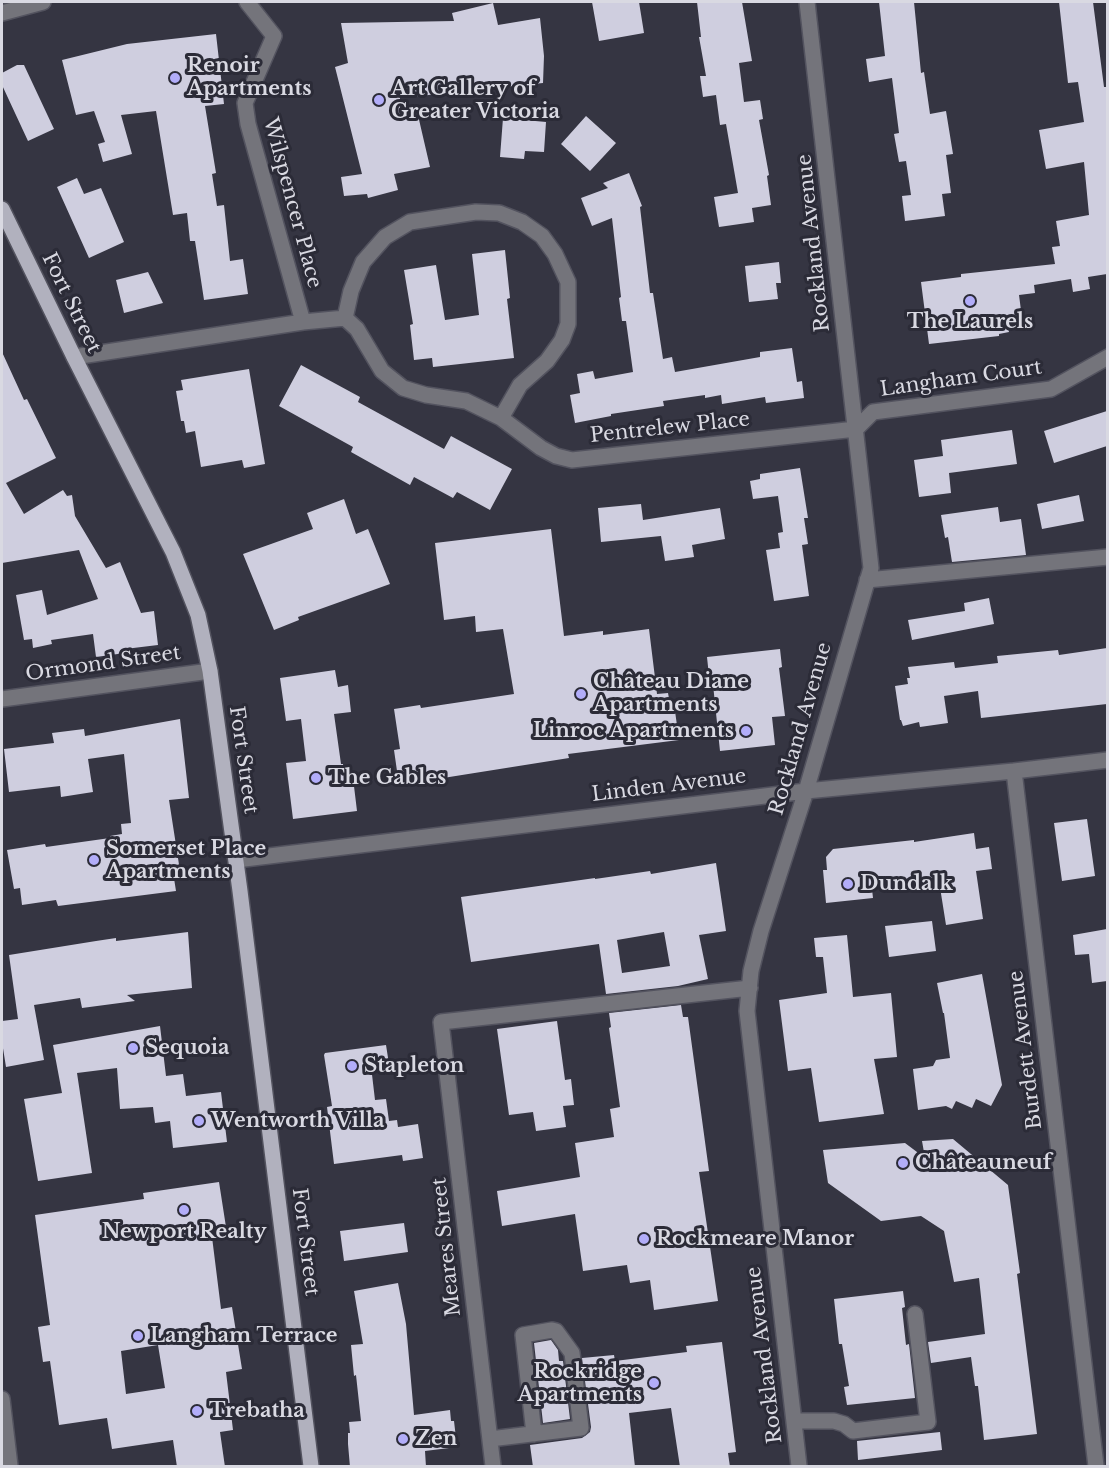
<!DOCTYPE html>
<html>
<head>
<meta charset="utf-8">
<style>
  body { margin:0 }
  #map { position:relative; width:1109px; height:1468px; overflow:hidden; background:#353542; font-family:"Libre Baskerville",serif }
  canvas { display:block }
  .frame { position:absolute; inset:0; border:3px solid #d9d9e2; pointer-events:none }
</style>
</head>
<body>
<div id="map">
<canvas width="1109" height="1468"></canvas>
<div class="frame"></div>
</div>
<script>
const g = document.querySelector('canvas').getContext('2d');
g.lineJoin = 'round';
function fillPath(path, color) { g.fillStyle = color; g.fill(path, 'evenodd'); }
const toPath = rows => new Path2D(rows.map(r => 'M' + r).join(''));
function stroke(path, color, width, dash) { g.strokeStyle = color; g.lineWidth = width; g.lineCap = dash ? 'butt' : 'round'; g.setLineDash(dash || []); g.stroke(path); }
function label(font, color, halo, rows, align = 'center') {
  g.font = font + ' "Libre Baskerville",serif'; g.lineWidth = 6; g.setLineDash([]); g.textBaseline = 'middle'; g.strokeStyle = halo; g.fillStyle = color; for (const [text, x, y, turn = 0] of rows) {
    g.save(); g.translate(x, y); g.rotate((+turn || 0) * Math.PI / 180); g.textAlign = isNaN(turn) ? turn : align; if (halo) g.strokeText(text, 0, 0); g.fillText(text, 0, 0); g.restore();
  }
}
fillPath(toPath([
  [592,2,639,2,644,33,599,41],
  [697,2,742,2,752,61,739,63,744,102,760,100,763,119,759,120,769,175,767,176,771,205,752,208,754,222,719,227,714,197,738,193,726,124,720,125,716,95,703,97,700,76,706,76,699,37,701,37],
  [879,2,914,2,921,73,924,72,930,114,946,111,953,154,946,155,951,193,942,194,945,216,905,221,902,196,911,195,906,161,899,162,894,134,899,133,892,78,869,82,866,59,885,56],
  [1059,2,1093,2,1104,87,1107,87,1107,274,1088,277,1090,289,1073,292,1071,279,1034,285,1035,293,1019,295,1023,326,1008,327,1009,332,999,334,999,336,929,344,921,282,961,277,961,274,1055,264,1052,247,1060,246,1056,221,1089,215,1084,162,1046,169,1039,130,1084,122,1078,82,1068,83],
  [493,3,498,25,540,18,544,56,543,83,400,98,400,110,417,111,430,167,394,174,398,190,368,198,367,194,344,196,341,177,362,174,335,67,348,63,341,23,454,21,452,13],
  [216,34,224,104,205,106,216,173,212,174,217,206,224,205,230,261,243,259,248,294,204,300,195,241,190,241,187,213,173,215,156,111,121,115,132,154,103,162,98,144,105,142,94,111,76,115,62,60,127,44],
  [17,65,24,65,54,129,28,141,2,85,2,73],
  [586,116,616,143,590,171,561,144],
  [503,118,546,122,544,152,525,151,524,159,500,157],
  [629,173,642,206,640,207,650,293,653,293,663,359,672,357,675,372,760,357,760,352,792,348,797,382,802,381,804,398,766,403,765,397,722,404,721,395,705,398,705,395,663,401,664,406,611,414,611,416,575,423,570,395,580,393,577,374,593,371,595,379,633,372,626,321,622,321,619,298,621,297,612,218,592,226,581,198,608,188,603,183],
  [77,178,84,194,101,188,124,242,89,258,57,187],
  [505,250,510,298,507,299,514,358,433,367,432,358,414,360,410,325,413,324,404,270,436,265,445,320,479,315,472,254],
  [779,262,781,283,776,283,778,299,749,302,745,266],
  [148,272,163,303,124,313,116,280],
  [2,352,24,400,27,399,56,458,6,483,24,514,63,490,67,496,72,495,75,516,106,568,120,562,141,613,154,611,158,645,125,649,125,653,96,657,93,634,51,640,52,644,33,648,32,639,24,640,16,595,42,590,47,615,98,599,79,550,2,563],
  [301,365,360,397,358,402,444,449,451,436,512,469,490,510,457,492,453,498,414,477,410,485,351,452,353,447,279,406],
  [249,369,265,464,244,468,242,460,201,467,195,431,186,433,184,421,181,421,176,391,183,390,181,380],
  [1107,411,1107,446,1054,463,1044,431],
  [1012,430,1017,464,949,473,951,493,919,497,914,460,943,456,941,440],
  [800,468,808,518,804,518,808,544,802,545,809,596,774,601,766,550,780,548,778,533,783,532,778,496,753,499,750,481,760,479,760,474],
  [1079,495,1084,521,1042,529,1037,504],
  [344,499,356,534,368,529,390,584,298,617,299,620,274,630,243,554,313,529,307,513],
  [641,504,643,520,720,508,725,539,692,545,694,557,665,561,661,536,601,542,598,508],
  [998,507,1000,522,1021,519,1026,555,952,562,948,537,945,538,941,515],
  [551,529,564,636,603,631,603,635,649,629,657,694,668,693,670,704,672,704,673,711,675,711,679,740,568,754,569,758,399,785,394,750,400,749,394,709,420,705,421,708,514,694,503,629,476,632,475,616,444,620,435,543],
  [989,598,994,624,912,640,908,620,965,611,964,603],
  [1107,648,1107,704,981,718,978,691,944,696,948,723,920,727,919,722,903,726,901,720,900,720,895,686,908,684,907,678,910,678,908,667,954,662,955,668,998,663,997,656,1058,650,1059,655],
  [780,649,782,667,779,668,785,716,772,717,775,745,720,751,712,675,709,676,707,657],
  [335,670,338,687,348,685,351,712,334,714,341,764,343,764,344,779,353,778,357,811,293,819,286,763,306,761,301,719,286,721,280,678],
  [180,719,189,798,169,800,180,871,173,872,176,891,58,906,56,900,22,905,20,888,14,889,7,850,45,844,46,847,110,838,110,836,122,834,121,824,131,823,124,754,88,759,93,792,61,797,60,786,9,792,4,749,54,743,52,733,84,729,85,736],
  [1087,819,1095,876,1062,881,1054,823],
  [974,833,976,849,989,847,992,869,976,871,983,919,946,925,939,881,872,889,873,898,826,903,823,870,827,870,826,857,833,849,914,840,914,842],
  [716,863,726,931,699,935,708,979,678,986,606,994,599,944,471,962,461,897,595,878,595,879,650,871,651,874],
  [664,932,670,966,622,973,617,940],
  [932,921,936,951,889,957,885,926],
  [1107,929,1107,981,1092,983,1089,954,1075,955,1073,935],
  [188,932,192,988,127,995,135,1001,82,1008,80,998,34,1005,44,1060,6,1067,2,1042,2,1021,18,1019,9,955,96,941,116,938,116,941],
  [847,935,853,997,891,993,897,1057,874,1059,884,1114,819,1122,811,1068,788,1071,779,1000,827,993,823,957,816,957,814,938],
  [982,974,1002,1085,991,1106,976,1099,972,1108,956,1101,952,1109,946,1106,918,1110,913,1069,933,1066,936,1060,950,1058,944,1013,943,1013,937,983],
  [681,1005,683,1017,688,1017,709,1171,699,1172,718,1301,654,1310,650,1280,630,1283,627,1265,583,1271,575,1214,502,1226,497,1191,580,1177,575,1143,614,1137,610,1109,620,1107,609,1028,611,1027,609,1013],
  [557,1021,565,1080,571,1079,574,1105,563,1106,566,1127,536,1131,533,1112,509,1115,497,1029],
  [160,1026,166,1076,183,1074,186,1096,221,1092,227,1142,173,1148,170,1121,155,1123,153,1107,120,1109,117,1068,77,1073,92,1173,38,1181,24,1099,62,1093,53,1045],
  [386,1045,389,1064,371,1066,375,1100,386,1099,389,1121,397,1120,398,1127,418,1124,423,1158,403,1161,402,1155,334,1164,327,1107,332,1106,324,1055,325,1053],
  [953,1139,1008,1185,1020,1273,1017,1274,1037,1434,984,1440,978,1386,975,1386,971,1357,931,1363,928,1342,985,1334,979,1278,954,1282,944,1231,921,1216,881,1221,828,1183,823,1150,905,1143,925,1158,922,1141],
  [219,1182,226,1227,211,1229,221,1309,232,1307,242,1369,226,1372,233,1430,220,1432,225,1467,177,1467,173,1440,112,1449,107,1418,59,1425,50,1361,43,1362,38,1327,50,1325,35,1215,144,1199,143,1193],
  [158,1345,165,1388,126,1394,121,1351],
  [404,1223,408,1252,344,1261,340,1231],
  [398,1283,406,1324,414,1415,450,1410,451,1421,454,1421,457,1447,425,1451,426,1467,350,1467,348,1444,348,1433,350,1433,349,1422,361,1421,356,1375,354,1376,351,1345,363,1344,354,1291],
  [903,1291,905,1307,902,1308,906,1345,909,1344,915,1398,847,1405,844,1387,849,1386,842,1344,839,1344,834,1299],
  [551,1340,558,1350,559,1361,563,1361,570,1419,543,1423,534,1343],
  [722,1342,736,1452,728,1453,730,1467,680,1467,671,1408,629,1413,635,1467,533,1467,530,1445,582,1438,590,1432,591,1427,582,1358,614,1355,615,1361,687,1352,686,1346],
  [940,1432,942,1450,858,1460,857,1441]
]), '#cfcedf');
const minor = toPath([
  [247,2,274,36,245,103,248,124,303,322],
  [2,13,43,2],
  [476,212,499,213,522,222,542,236,555,254,568,282,568,324,562,340,547,361,520,385,501,418,466,401,426,395,403,388,382,371,357,329,345,318,351,291,363,262,385,237,410,222,476,212],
  [74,357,303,322,345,318],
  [501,418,541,448,556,456,572,460,856,429,873,412,1051,389,1108,357],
  [867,580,1108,557],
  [2,699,210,671],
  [1014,771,1096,1466],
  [236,860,806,791,1014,771,1108,760],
  [2,1399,10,1466],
  [794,1421,834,1421,844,1424,853,1431,928,1422,915,1314],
  [490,1439,581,1428,572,1353,556,1331,552,1330,523,1335,534,1434],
  [493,1466,441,1022,750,988],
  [799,1466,747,1011,751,971,761,931,806,791,871,568,807,2]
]);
const major = toPath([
  [2,209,74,357,173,552,198,615,210,671,240,891,311,1466]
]);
stroke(minor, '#53535f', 18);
stroke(major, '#53535f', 18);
stroke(minor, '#74747b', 15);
stroke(major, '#b1b1be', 15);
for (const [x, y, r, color] of [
  [175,78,6,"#b2adf9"],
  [379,100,6,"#b2adf9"],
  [970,301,6,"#b2adf9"],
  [581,694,6,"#b2adf9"],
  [746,731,6,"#b2adf9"],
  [316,778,6,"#b2adf9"],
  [94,860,6,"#b2adf9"],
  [848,884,6,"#b2adf9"],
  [133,1048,6,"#b2adf9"],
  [352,1066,6,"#b2adf9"],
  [199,1121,6,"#b2adf9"],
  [903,1163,6,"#b2adf9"],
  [184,1210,6,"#b2adf9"],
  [644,1239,6,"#b2adf9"],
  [138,1336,6,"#b2adf9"],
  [654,1383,6,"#b2adf9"],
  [197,1411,6,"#b2adf9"],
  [403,1439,6,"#b2adf9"]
]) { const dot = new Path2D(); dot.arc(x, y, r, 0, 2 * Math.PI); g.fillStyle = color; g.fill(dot); stroke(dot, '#2b2b37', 2); }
label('bold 20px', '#d9d9e2', '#2b2b37', [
  ["Renoir",187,66],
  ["Apartments",187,89],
  ["Art Gallery of",391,89],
  ["Greater Victoria",391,112],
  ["The Laurels",970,322,"center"],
  ["Château Diane",593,682],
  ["Apartments",593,705],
  ["Linroc Apartments",734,731,"right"],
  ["The Gables",328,778],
  ["Somerset Place",106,849],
  ["Apartments",106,872],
  ["Dundalk",860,884],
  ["Sequoia",145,1048],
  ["Stapleton",364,1066],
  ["Wentworth Villa",211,1121],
  ["Châteauneuf",915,1163],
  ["Newport Realty",184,1232,"center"],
  ["Rockmeare Manor",656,1239],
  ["Langham Terrace",150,1336],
  ["Rockridge",642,1372,"right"],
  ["Apartments",642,1395,"right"],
  ["Trebatha",209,1411],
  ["Zen",415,1439]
], 'left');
label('20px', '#d9d9e2', '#2b2b37', [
  ["Wilspencer Place",292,203,75],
  ["Rockland Avenue",814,243,-96],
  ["Fort Street",71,303,64],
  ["Langham Court",961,379,-8],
  ["Pentrelew Place",670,428,-6],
  ["Ormond Street",103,664,-8],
  ["Rockland Avenue",801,729,-74],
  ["Fort Street",243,760,82],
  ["Linden Avenue",669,786,-7],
  ["Burdett Avenue",1026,1050,-97],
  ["Fort Street",305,1242,83],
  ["Meares Street",447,1247,-96],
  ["Rockland Avenue",765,1355,-97]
]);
</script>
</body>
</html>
